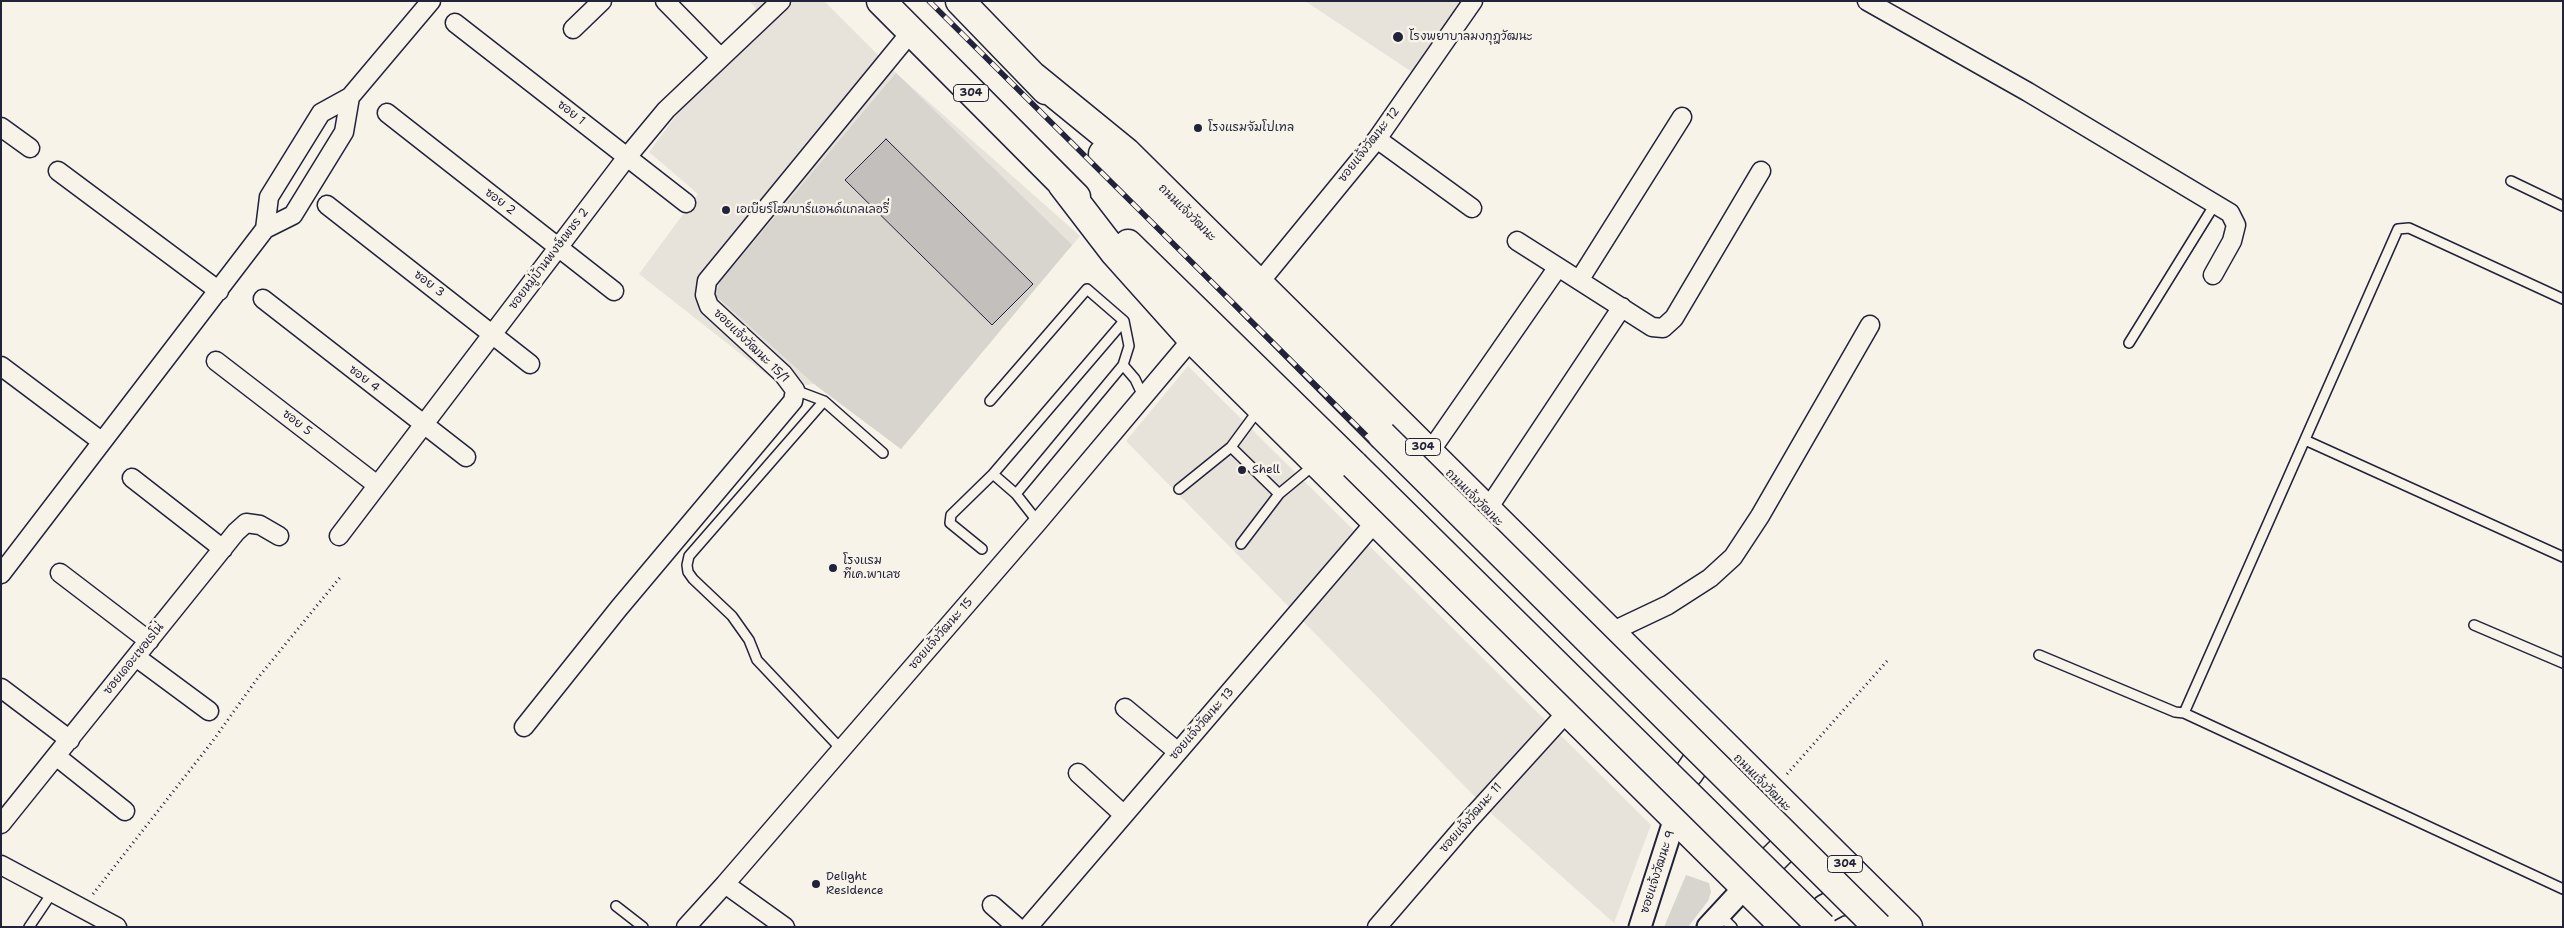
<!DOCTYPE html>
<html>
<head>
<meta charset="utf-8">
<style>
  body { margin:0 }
  #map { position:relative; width:2564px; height:928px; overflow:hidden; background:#f7f3e8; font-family:"Shantell Sans",sans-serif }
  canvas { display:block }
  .frame { position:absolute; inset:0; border:2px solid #22223b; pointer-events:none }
</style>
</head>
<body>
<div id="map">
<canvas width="2564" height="928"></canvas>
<div class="frame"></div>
</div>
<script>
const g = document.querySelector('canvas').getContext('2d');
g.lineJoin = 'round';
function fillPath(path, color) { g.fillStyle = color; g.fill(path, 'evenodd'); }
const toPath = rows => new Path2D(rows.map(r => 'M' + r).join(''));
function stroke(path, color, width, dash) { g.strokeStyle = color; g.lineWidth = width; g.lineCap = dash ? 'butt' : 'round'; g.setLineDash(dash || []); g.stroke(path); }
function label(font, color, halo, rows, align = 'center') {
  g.font = font + ' "Shantell Sans","Playpen Sans Thai",sans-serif'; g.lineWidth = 5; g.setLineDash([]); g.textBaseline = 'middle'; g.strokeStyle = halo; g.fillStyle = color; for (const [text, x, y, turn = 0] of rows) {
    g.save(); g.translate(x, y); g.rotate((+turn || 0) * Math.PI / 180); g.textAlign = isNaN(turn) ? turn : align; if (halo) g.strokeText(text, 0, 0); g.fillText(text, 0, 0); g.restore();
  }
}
fillPath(toPath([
  [749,1,824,1,896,73,1080,236,901,449,814,384,784,388,639,274,698,194,649,152,756,8],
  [1305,1,1461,1,1412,72],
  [1188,366,1651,825,1614,923,1493,815,1126,441]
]), '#e7e3db');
fillPath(toPath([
  [896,73,1072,245,901,449,814,384,715,295,720,282],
  [1686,875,1709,883,1711,892,1708,901,1688,927,1664,927]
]), '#d8d5cf');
const building = toPath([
  [886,139,1033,284,992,325,845,180,886,139]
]);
fillPath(building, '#c2bfbd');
stroke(building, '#22223b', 1);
const service = toPath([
  [2511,181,2563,206],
  [2129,343,2215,204],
  [795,390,824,401,883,453],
  [824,401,689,556,687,565,688,572,693,579,732,616,749,640,757,660,841,749],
  [990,401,1087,289,1124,321,1129,346,1123,365,1135,379,1143,396],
  [2305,440,2563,557],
  [1231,447,1259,409],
  [993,474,1016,494,1038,522],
  [1179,489,1231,447,1279,494],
  [1016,494,1123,365],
  [1241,544,1279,494,1314,465],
  [982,549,950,523,951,515,993,474,1124,321],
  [2474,625,2563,663],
  [2039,655,2175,712,2184,713,2563,889],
  [2184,713,2398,229,2409,228,2563,299],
  [616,906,643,927],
  [1720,915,1732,927],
  [29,927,52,893]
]);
const minor = toPath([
  [665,1,720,57],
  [1867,1,2028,92,2230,213,2236,225,2232,241,2213,275],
  [455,23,686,203],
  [573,29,602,1],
  [387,113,614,291],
  [1,127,30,148],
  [1377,139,1472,208],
  [58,171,219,291],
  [327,205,530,364],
  [265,229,269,197,321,113,350,97,431,1],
  [1517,241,1558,267],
  [1580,279,1682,117],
  [1259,283,1377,139,1473,1],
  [263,299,466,457],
  [216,361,377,485],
  [1,366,101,441],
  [1429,453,1558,267,1652,327,1663,328,1674,318,1761,171],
  [132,478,223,549],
  [1487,510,1622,307],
  [339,536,627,157,666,110,781,1],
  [60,573,149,641],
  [1,574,265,229,293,215,344,132,350,97],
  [1611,632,1668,605,1710,578,1733,557,1760,516,1870,325],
  [136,657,209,711],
  [1,688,70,740],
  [1125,708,1178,752],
  [524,727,619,608,793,401,795,390,783,374,709,306,705,295,707,281,911,32],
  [56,756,125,811],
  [1078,773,1124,815],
  [1,824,236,532,246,523,260,525,279,536],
  [1,865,117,927],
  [725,884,785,927],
  [992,905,1017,927],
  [686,927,725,884,1038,522,1192,339],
  [1028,927,1376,521],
  [1377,927,1470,819,1568,711]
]);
const tertiary = toPath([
  [1640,927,1675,818],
  [1708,927,1745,887]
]);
const primary = toPath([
  [881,1,1076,197],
  [960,1,1046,90],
  [1034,77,1126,152,1908,927],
  [1103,154,1382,435],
  [1062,184,1115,253,1192,339,1785,927],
  [1128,244,1354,465],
  [1655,788,1663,790,1676,783,1689,773,1697,761,1703,746,1702,729],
  [1747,885,1806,826],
  [1813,927,1825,909,1838,902,1857,899,1872,901]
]);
stroke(service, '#22223b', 12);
stroke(minor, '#22223b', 21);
stroke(tertiary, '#22223b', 25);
stroke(primary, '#22223b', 31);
stroke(toPath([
  [1787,774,1887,661],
  [93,894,212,742,257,679,342,575]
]), '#22223b', 3, [1, 4]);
stroke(service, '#f7f3e8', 9);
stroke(minor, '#f7f3e8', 18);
stroke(tertiary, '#f7f3e8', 21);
stroke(primary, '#f7f3e8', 28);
const rail = toPath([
  [929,1,1861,927]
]);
stroke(rail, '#22223b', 5.5);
stroke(rail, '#f7f3e8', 4, [11]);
const primaryBridge = toPath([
  [1382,435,1878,927],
  [1354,465,1822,927]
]);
stroke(primaryBridge, '#22223b', 31, []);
stroke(primaryBridge, '#f7f3e8', 28);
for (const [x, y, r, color] of [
  [1398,37,6,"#22223b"],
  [1198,128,5,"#22223b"],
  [726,210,5,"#22223b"],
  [1242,470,5,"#22223b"],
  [833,568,5,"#22223b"],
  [816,884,5,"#22223b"]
]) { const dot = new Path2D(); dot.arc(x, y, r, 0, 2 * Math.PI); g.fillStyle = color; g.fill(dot); stroke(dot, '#f7f3e8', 2); }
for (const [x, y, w] of [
  [971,93,35],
  [1423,447,35],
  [1845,864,35]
]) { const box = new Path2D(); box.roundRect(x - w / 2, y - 8.5, w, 17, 4); g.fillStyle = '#f7f3e8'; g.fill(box); stroke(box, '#22223b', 1); }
label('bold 11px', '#22223b', null, [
  ["304",971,93],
  ["304",1423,447],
  ["304",1845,864]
]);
label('12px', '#22223b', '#f7f3e8', [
  ["โรงพยาบาลมงกุฎวัฒนะ",1409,37],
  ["โรงแรมจัมโปเทล",1208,128],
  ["เอเบียร์โฮมบาร์แอนด์แกลเลอรี่",736,210],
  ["Shell",1252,470],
  ["โรงแรม",843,561],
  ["ทีเค.พาเลซ",843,575],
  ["Delight",826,877],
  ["Residence",826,891]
], 'left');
label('12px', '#22223b', '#f7f3e8', [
  ["ซอย 1",571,113,38],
  ["ซอยแจ้งวัฒนะ 12",1369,145,-52],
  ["ซอย 2",500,202,38],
  ["ถนนแจ้งวัฒนะ",1187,213,45],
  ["ซอยหมู่บ้านพงษ์เพชร 2",549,259,-53],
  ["ซอย 3",429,284,38],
  ["ซอยแจ้งวัฒนะ 15/1",751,346,44],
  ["ซอย 4",364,379,38],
  ["ซอย 5",297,423,38],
  ["ถนนแจ้งวัฒนะ",1474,498,45],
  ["ซอยแจ้งวัฒนะ 15",941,634,-49],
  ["ซอยเดอะเซอเรโน่",134,659,-51],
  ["ซอยแจ้งวัฒนะ 13",1202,724,-49],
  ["ถนนแจ้งวัฒนะ",1762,783,45],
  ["ซอยแจ้งวัฒนะ 11",1471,818,-49],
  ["ซอยแจ้งวัฒนะ 9",1658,872,-72]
]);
</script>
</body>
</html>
